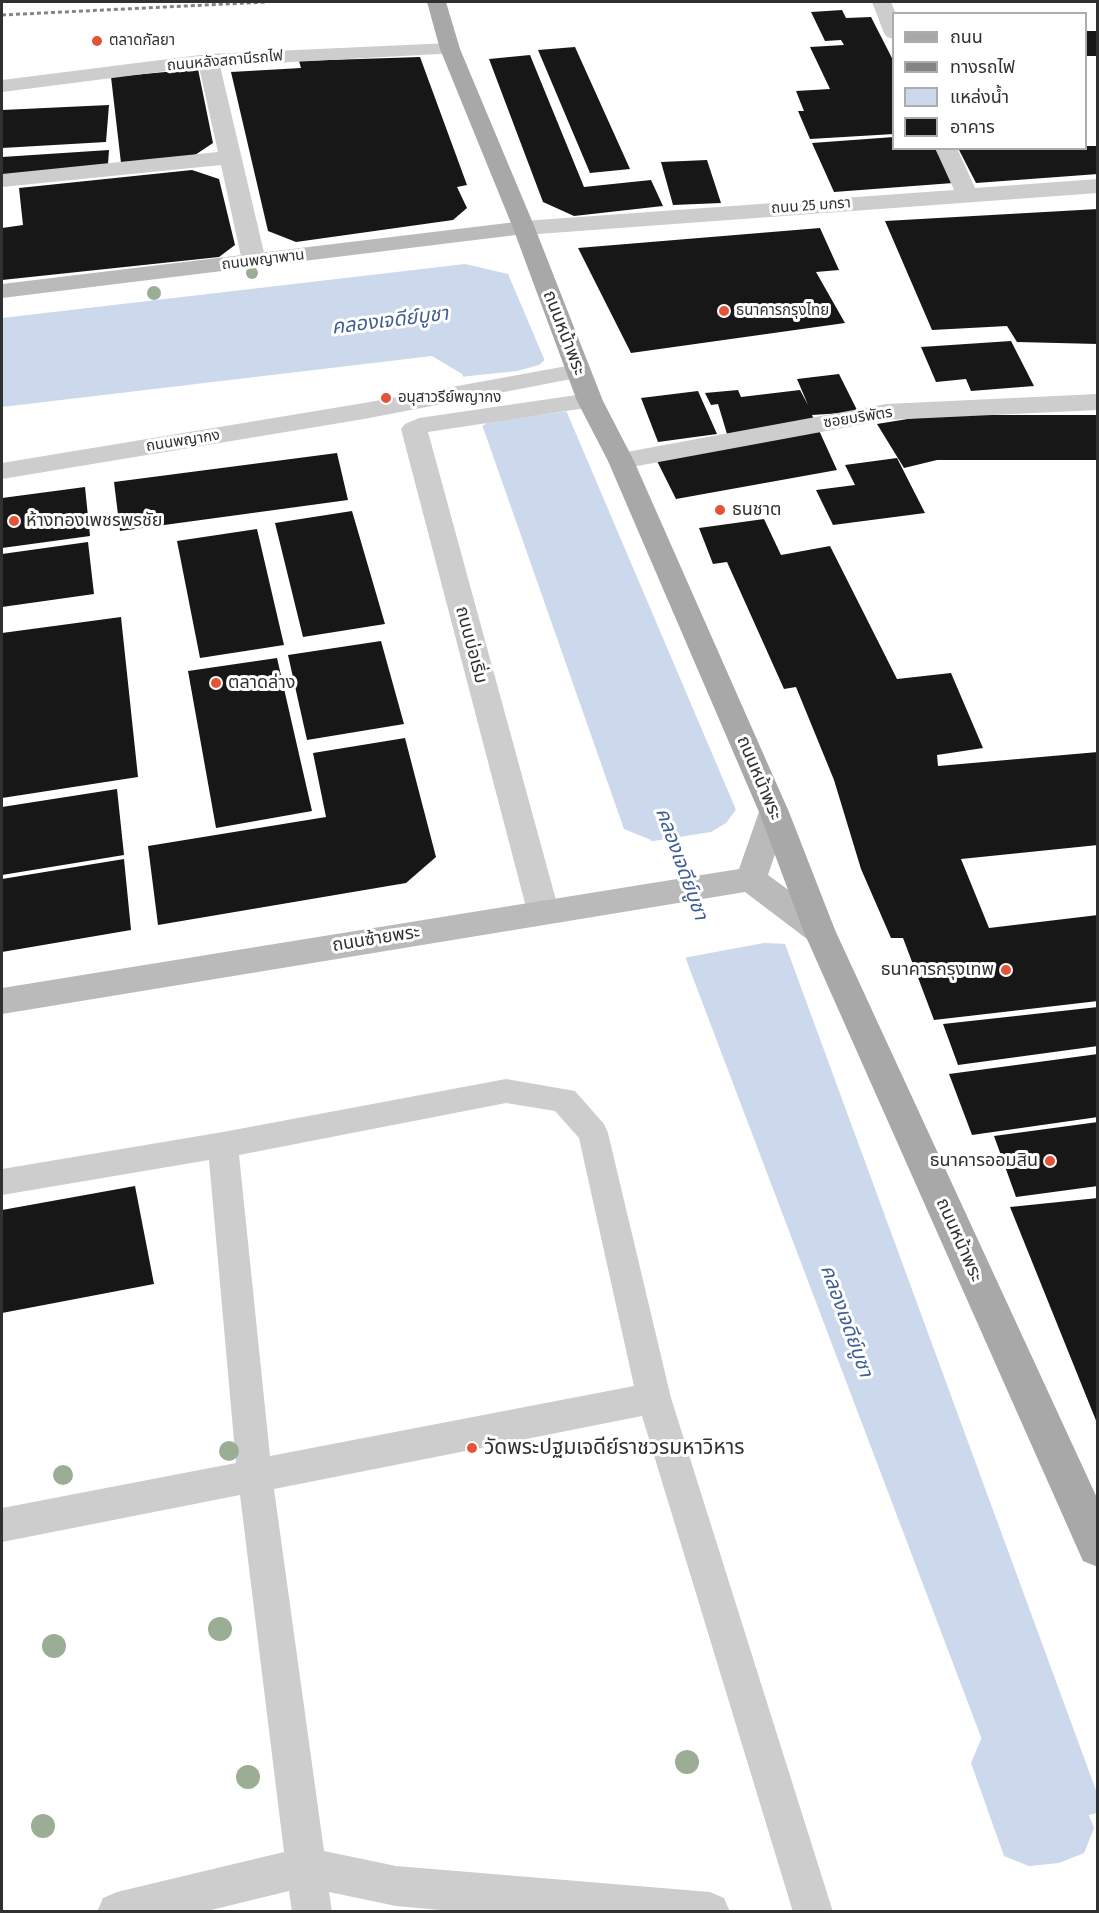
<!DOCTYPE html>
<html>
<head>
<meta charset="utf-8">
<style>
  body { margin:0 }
  #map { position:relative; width:1099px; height:1913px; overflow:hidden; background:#fff; font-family:"Fira Sans Condensed","Noto Sans Thai",sans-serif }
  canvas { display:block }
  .frame { position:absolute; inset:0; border:3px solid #303030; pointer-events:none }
  .legend { position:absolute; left:892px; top:12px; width:195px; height:138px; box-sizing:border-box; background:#fff; border:2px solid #acacac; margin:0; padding:8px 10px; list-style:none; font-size:18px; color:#303030 }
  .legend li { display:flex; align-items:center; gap:12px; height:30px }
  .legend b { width:30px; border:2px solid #acacac }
</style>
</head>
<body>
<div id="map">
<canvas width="1099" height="1913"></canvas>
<div class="frame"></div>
<ul class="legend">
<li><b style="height:8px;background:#a8a8a8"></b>ถนน</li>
<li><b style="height:8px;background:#858585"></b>ทางรถไฟ</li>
<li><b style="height:16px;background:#ccd8ec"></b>แหล่งน้ำ</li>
<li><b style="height:16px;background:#171717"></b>อาคาร</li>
</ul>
</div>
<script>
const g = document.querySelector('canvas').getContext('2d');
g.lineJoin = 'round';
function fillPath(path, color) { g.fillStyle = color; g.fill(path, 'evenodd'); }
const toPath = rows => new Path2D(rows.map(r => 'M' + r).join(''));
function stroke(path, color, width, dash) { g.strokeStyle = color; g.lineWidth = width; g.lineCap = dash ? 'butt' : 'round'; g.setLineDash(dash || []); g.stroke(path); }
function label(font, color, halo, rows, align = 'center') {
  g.font = font + ' "Fira Sans Condensed","Noto Sans Thai",sans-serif'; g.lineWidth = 6; g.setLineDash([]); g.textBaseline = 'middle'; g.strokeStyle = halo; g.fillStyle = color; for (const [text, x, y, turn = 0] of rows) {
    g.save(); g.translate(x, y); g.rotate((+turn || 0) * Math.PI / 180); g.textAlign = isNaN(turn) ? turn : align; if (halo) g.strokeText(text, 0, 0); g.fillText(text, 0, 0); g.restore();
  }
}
fillPath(toPath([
  [465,264,508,274,734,805,1097,1793,1097,1813,1017,1832,687,962,651,840,624,829,485,433,462,374,432,356,2,407,2,318]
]), '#ccd8ec');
fillPath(toPath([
  [547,358,569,411,488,422,480,428,460,377,517,371,539,365],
  [738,807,788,944,764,943,683,958,647,842,711,832,726,823]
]), '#fff');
fillPath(toPath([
  [1005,1729,1029,1739,1051,1794,1059,1793,1084,1803,1094,1828,1084,1853,1059,1863,1029,1866,1004,1856,971,1763,981,1739,1005,1729]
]), '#ccd8ec');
fillPath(toPath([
  [842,10,846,18,871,17,894,62,894,134,810,139,798,111,804,111,796,91,830,89,810,47,844,45,841,40,825,41,811,12],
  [1086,31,1098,31,1098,56,1086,56],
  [575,47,630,169,590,173,538,50],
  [530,55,584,187,651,180,663,206,574,216,543,202,489,59],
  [420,57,467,185,457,187,467,208,453,220,296,242,268,231,231,72,301,68,299,61],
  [198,69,213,143,192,157,121,163,111,77],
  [109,105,106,142,2,148,2,110],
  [894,137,894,148,935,148,953,183,834,192,812,143],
  [1086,146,1098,146,1098,174,976,183,958,148,1086,148],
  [109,150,108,164,2,175,2,157],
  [707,160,721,203,673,205,661,162],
  [192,170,219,179,235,245,219,257,2,280,2,228,23,225,19,188],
  [1098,209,1098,344,1017,342,1007,326,932,330,885,221],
  [820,228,839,270,816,272,845,323,631,353,578,248],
  [1011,341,1034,386,971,391,966,379,936,382,921,347],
  [839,374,858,412,812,415,837,470,676,499,654,455,727,434,718,404,711,405,705,393,738,390,741,397,800,390,808,405,797,379],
  [698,391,717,434,658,442,641,398],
  [932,415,1098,415,1098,460,937,460,904,468,877,424],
  [337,453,348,500,120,531,114,482],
  [897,458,925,513,833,525,816,490,855,485,845,465],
  [85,487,90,536,2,548,2,498],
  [352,511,385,624,303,637,275,523],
  [764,519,781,555,830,546,897,679,951,673,983,748,937,755,938,766,1098,752,1098,845,961,859,989,928,1098,915,1098,1001,934,1020,903,938,891,938,861,869,834,780,796,687,784,689,727,562,713,564,699,528],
  [257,529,284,645,200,658,177,541],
  [88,542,94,594,2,607,2,554],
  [121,617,138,777,2,798,2,633],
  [381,641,404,724,307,740,288,655],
  [277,658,312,811,216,828,188,671],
  [405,738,436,857,406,883,158,925,148,846,326,817,313,753],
  [117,789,124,855,2,875,2,807],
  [124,859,131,930,2,952,2,879],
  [1098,1007,1098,1046,958,1065,943,1024],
  [1098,1054,1098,1117,972,1135,949,1074],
  [1098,1122,1098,1186,1016,1197,994,1136],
  [135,1186,154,1284,2,1313,2,1210],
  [1098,1198,1098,1423,1097,1423,1010,1207]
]), '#171717');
fillPath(toPath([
  [506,1079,575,1091,604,1124,608,1133,671,1398,833,1912,793,1912,642,1416,274,1489,324,1851,396,1866,710,1892,724,1898,730,1912,463,1912,396,1906,329,1892,332,1912,292,1912,289,1891,203,1912,97,1912,103,1898,117,1892,284,1852,240,1495,2,1542,2,1508,236,1463,209,1160,2,1195,2,1169,223,1132,506,1079],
  [506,1103,555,1111,579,1138,634,1386,270,1456,239,1155,506,1103]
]), '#cdcdcd');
fillPath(toPath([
  [872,2,891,2,896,14,894,14,894,39,887,37,884,33,872,2],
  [450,43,457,45,460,49,457,53,220,66,266,261,262,266,254,268,246,266,242,261,221,165,2,187,2,174,218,152,199,67,2,92,2,80,208,54,450,43],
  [935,148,957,148,975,188,1098,179,1098,193,524,235,516,233,513,228,516,223,524,221,954,190,935,148],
  [578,364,587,366,590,371,587,376,364,419,2,479,2,463,364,403,578,364],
  [590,393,599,396,603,401,599,406,428,432,559,911,554,920,543,923,532,920,527,911,401,429,405,424,419,418,590,393],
  [1098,394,1098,410,886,420,621,469,612,467,608,461,612,455,621,453,886,404,1098,394]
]), '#cdcdcd');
fillPath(toPath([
  [524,221,532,223,535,228,532,233,2,298,2,284,524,221],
  [774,801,785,804,789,812,768,875,831,921,835,930,831,939,819,943,807,939,745,892,2,1014,2,988,739,869,759,812,763,804,774,801]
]), '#bababa');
fillPath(toPath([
  [427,2,446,2,460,49,535,228,603,401,634,461,789,812,835,930,1098,1500,1098,1567,1083,1561,803,930,759,812,608,461,577,401,513,228,440,49,427,2]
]), '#a8a8a8');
stroke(toPath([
  [2,15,267,2]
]), '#858585', 3, [4, 3]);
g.fillStyle = '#9bae95';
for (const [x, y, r] of [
  [252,273,6],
  [154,293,7],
  [229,1451,10],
  [63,1475,10],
  [220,1629,12],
  [54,1646,12],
  [687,1762,12],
  [248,1777,12],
  [43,1826,12]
]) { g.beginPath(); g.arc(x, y, r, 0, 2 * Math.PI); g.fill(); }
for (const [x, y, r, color] of [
  [97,41,6,"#e25338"],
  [724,311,6,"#e25338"],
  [386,398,6,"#e25338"],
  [720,510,6,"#e25338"],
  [14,521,6,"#e25338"],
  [216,683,6,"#e25338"],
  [1006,970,6,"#e25338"],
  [1050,1161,6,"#e25338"],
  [472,1448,6,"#e25338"]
]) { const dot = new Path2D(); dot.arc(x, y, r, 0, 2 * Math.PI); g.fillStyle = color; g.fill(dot); stroke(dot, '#fff', 2); }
label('15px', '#303030', '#fff', [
  ["ตลาดกัลยา",109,41],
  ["ธนาคารกรุงไทย",736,311],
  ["อนุสาวรีย์พญากง",398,398]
], 'left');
label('15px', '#303030', '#fff', [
  ["ถนนหลังสถานีรถไฟ",225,61,-5],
  ["ถนน 25 มกรา",811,206,-4],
  ["ถนนพญาพาน",263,260,-7],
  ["ซอยบริพัตร",858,418,-9],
  ["ถนนพญากง",183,441,-9]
]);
label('18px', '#303030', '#fff', [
  ["ถนนหน้าพระ",564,333,69],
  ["ถนนบ่อเริ่ม",471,645,75],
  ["ถนนหน้าพระ",759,778,67],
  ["ถนนซ้ายพระ",376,939,-9],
  ["ถนนหน้าพระ",959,1240,66]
]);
label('18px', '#303030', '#fff', [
  ["ธนชาต",732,510],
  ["ห้างทองเพชรพรชัย",26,521],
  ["ตลาดล่าง",228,683],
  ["ธนาคารกรุงเทพ",994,970,"right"],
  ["ธนาคารออมสิน",1038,1161,"right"]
], 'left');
label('italic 20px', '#3f5e92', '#fff', [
  ["คลองเจดีย์บูชา",390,321,-7],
  ["คลองเจดีย์บูชา",681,864,70],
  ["คลองเจดีย์บูชา",846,1321,70]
]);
label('21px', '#303030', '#fff', [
  ["วัดพระปฐมเจดีย์ราชวรมหาวิหาร",484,1448]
], 'left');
</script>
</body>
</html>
